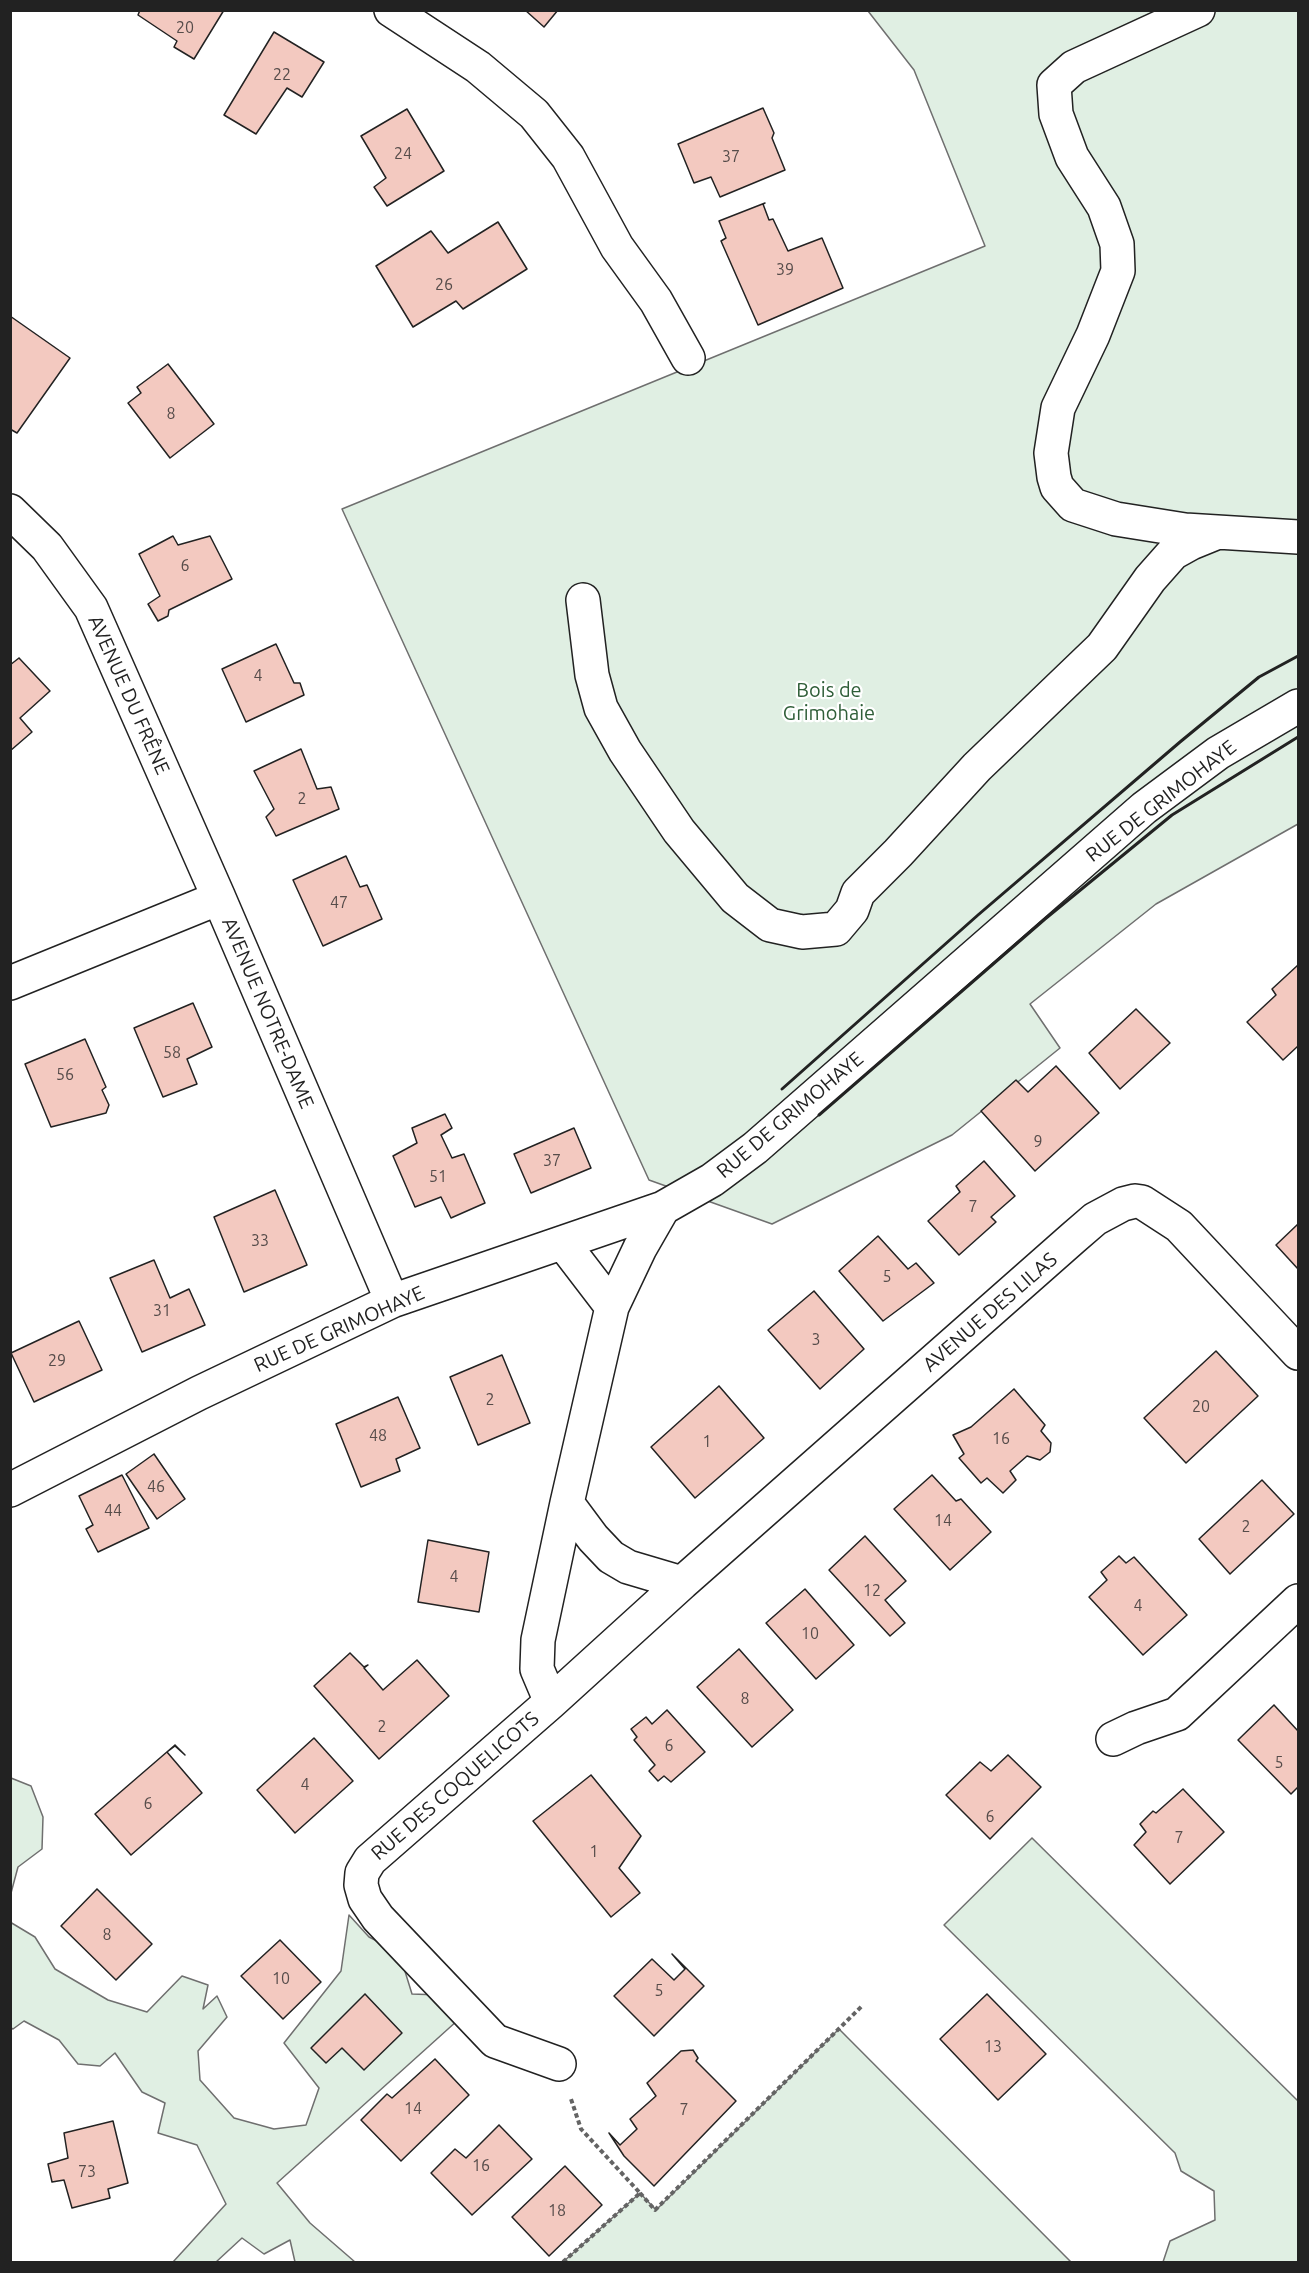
<!DOCTYPE html>
<html>
<head>
<meta charset="utf-8">
<style>
  body { margin:0 }
  #map { position:relative; width:1309px; height:2273px; overflow:hidden; background:#fff; font-family:Ubuntu,sans-serif }
  canvas { display:block }
  .frame { position:absolute; inset:0; border:12px solid #222; pointer-events:none }
</style>
</head>
<body>
<div id="map">
<canvas width="1309" height="2273"></canvas>
<div class="frame"></div>
</div>
<script>
const g = document.querySelector('canvas').getContext('2d');
g.lineJoin = 'round';
function fillPath(path, color) { g.fillStyle = color; g.fill(path, 'evenodd'); }
const toPath = rows => new Path2D(rows.map(r => 'M' + r).join(''));
function stroke(path, color, width, dash) { g.strokeStyle = color; g.lineWidth = width; g.lineCap = dash ? 'butt' : 'round'; g.setLineDash(dash || []); g.stroke(path); }
function label(font, color, halo, rows, align = 'center') {
  g.font = font + ' Ubuntu,sans-serif'; g.lineWidth = 4.5; g.setLineDash([]); g.textBaseline = 'middle'; g.strokeStyle = halo; g.fillStyle = color; for (const [text, x, y, turn = 0] of rows) {
    g.save(); g.translate(x, y); g.rotate((+turn || 0) * Math.PI / 180); g.textAlign = isNaN(turn) ? turn : align; if (halo) g.strokeText(text, 0, 0); g.fillText(text, 0, 0); g.restore();
  }
}
const green = toPath([
  [868,11,1298,11,1298,824,1156,904,1030,1004,1060,1048,952,1135,772,1224,649,1180,342,509,985,246,914,70,868,11],
  [11,1778,31,1786,43,1817,42,1849,18,1867,11,1893,11,1778],
  [1032,1838,1298,2101,1298,2262,1163,2262,1170,2241,1215,2220,1214,2191,1181,2171,1175,2153,944,1925,1032,1838],
  [349,1915,369,1937,399,1952,412,1994,439,1995,458,2020,277,2183,310,2223,355,2262,295,2262,290,2240,264,2254,242,2238,216,2262,173,2262,226,2204,197,2145,158,2133,165,2103,142,2092,115,2053,100,2066,78,2064,59,2040,24,2021,13,2029,11,2028,10,1922,35,1937,55,1969,108,2000,147,2012,182,1976,208,1985,203,2009,217,1996,227,2017,198,2051,200,2080,234,2118,274,2129,306,2125,319,2088,284,2043,341,1971,349,1915],
  [839,2029,1071,2262,563,2262,640,2193,656,2210,839,2029]
]);
fillPath(green, '#e0efe3');
stroke(green, '#6f6f6f', 1.5);
const building = toPath([
  [140,10,224,10,194,59,174,47,177,41,138,15,140,10],
  [525,10,558,10,544,27,525,10],
  [274,32,324,62,302,97,287,88,256,134,224,115,274,32],
  [763,108,774,133,772,138,785,170,720,197,711,177,694,183,678,144,763,108],
  [407,109,444,171,387,206,374,187,386,178,361,136,407,109],
  [765,203,763,204,769,220,773,219,788,251,822,238,843,288,758,325,721,241,726,238,719,221,765,203],
  [498,222,527,269,463,309,456,301,413,327,376,266,431,231,448,253,498,222],
  [10,316,70,358,17,433,10,429,10,316],
  [168,364,214,424,170,458,128,403,141,393,137,387,168,364],
  [173,536,178,545,210,536,232,579,169,610,168,616,158,621,148,604,160,596,139,554,173,536],
  [276,644,294,683,300,683,304,695,246,722,222,669,276,644],
  [19,658,50,691,20,718,32,732,10,751,10,665,19,658],
  [301,749,317,789,331,787,339,809,276,836,266,817,274,809,254,771,301,749],
  [346,856,360,887,367,885,382,919,323,946,293,880,346,856],
  [1298,965,1298,1046,1283,1060,1247,1022,1276,995,1272,989,1298,965],
  [193,1003,212,1047,187,1059,197,1084,163,1097,134,1028,193,1003],
  [1136,1009,1170,1043,1120,1089,1089,1053,1136,1009],
  [85,1039,106,1087,102,1090,109,1105,106,1113,51,1127,25,1064,85,1039],
  [1056,1066,1099,1113,1035,1171,981,1111,1016,1080,1028,1092,1056,1066],
  [445,1114,452,1128,441,1135,452,1158,464,1154,485,1203,451,1218,441,1197,415,1207,393,1156,417,1143,412,1128,445,1114],
  [574,1128,591,1168,531,1193,514,1154,574,1128],
  [984,1161,1015,1196,991,1217,996,1222,959,1255,928,1221,960,1192,956,1186,984,1161],
  [275,1190,307,1265,244,1292,214,1217,275,1190],
  [1298,1224,1298,1269,1276,1245,1298,1224],
  [878,1236,908,1269,916,1263,934,1283,883,1321,839,1271,878,1236],
  [154,1260,170,1298,189,1289,205,1325,142,1352,110,1278,154,1260],
  [814,1291,864,1349,820,1389,768,1330,814,1291],
  [79,1321,102,1370,34,1402,11,1353,79,1321],
  [1216,1351,1258,1396,1186,1463,1144,1418,1216,1351],
  [502,1355,530,1423,478,1445,450,1377,502,1355],
  [719,1386,764,1438,695,1498,651,1447,719,1386],
  [1014,1389,1045,1425,1041,1431,1051,1443,1050,1452,1040,1460,1027,1456,1010,1471,1016,1480,1003,1493,987,1478,981,1483,959,1458,964,1454,953,1435,971,1427,1014,1389],
  [398,1397,420,1448,396,1459,400,1471,361,1487,336,1424,398,1397],
  [154,1454,185,1499,157,1519,126,1474,154,1454],
  [122,1475,149,1528,98,1552,86,1529,93,1525,79,1496,122,1475],
  [932,1475,956,1501,961,1499,991,1532,950,1570,894,1509,932,1475],
  [1262,1480,1294,1514,1230,1574,1199,1539,1262,1480],
  [865,1536,906,1581,885,1600,905,1623,890,1636,829,1570,865,1536],
  [428,1540,489,1552,479,1612,418,1602,428,1540],
  [1119,1556,1126,1563,1134,1557,1187,1615,1143,1655,1089,1597,1107,1580,1101,1572,1119,1556],
  [805,1589,854,1645,816,1679,766,1623,805,1589],
  [739,1649,793,1710,752,1747,697,1687,739,1649],
  [350,1653,364,1667,368,1665,364,1668,383,1690,417,1660,449,1696,379,1759,314,1686,350,1653],
  [1274,1705,1298,1731,1298,1787,1291,1794,1238,1740,1274,1705],
  [667,1710,705,1752,671,1782,664,1776,658,1781,649,1771,655,1765,634,1740,637,1737,631,1729,646,1717,652,1724,667,1710],
  [314,1738,353,1781,295,1833,257,1790,314,1738],
  [175,1745,185,1755,175,1746,167,1752,202,1793,131,1855,95,1814,175,1745],
  [1008,1755,1041,1787,990,1839,946,1795,980,1762,991,1771,1008,1755],
  [591,1775,641,1836,619,1868,640,1893,611,1917,533,1821,591,1775],
  [1183,1789,1224,1832,1170,1884,1134,1845,1146,1832,1140,1824,1153,1811,1156,1813,1183,1789],
  [97,1889,152,1944,116,1980,61,1926,97,1889],
  [280,1940,321,1982,283,2019,241,1976,280,1940],
  [672,1954,704,1986,654,2036,614,1996,652,1959,674,1980,685,1969,672,1954],
  [365,1994,402,2033,364,2070,342,2048,326,2063,311,2048,365,1994],
  [987,1994,1046,2054,998,2100,940,2039,987,1994],
  [693,2050,698,2058,696,2061,736,2101,654,2186,624,2156,609,2133,620,2145,637,2129,630,2119,656,2096,647,2083,681,2051,693,2050],
  [435,2059,469,2095,401,2161,361,2120,387,2094,392,2098,435,2059],
  [113,2121,128,2183,108,2189,110,2198,72,2208,64,2180,52,2182,48,2164,68,2158,64,2133,113,2121],
  [499,2125,532,2159,472,2215,431,2173,455,2149,466,2158,499,2125],
  [565,2166,602,2205,549,2256,512,2217,565,2166]
]);
fillPath(building, '#f3c9c0');
stroke(building, '#222', 1.5);
const minor = toPath([
  [391,10,478,67,534,114,568,157,617,247,656,301,688,358],
  [1198,10,1074,67,1054,85,1056,114,1072,157,1104,207,1117,244,1118,271,1093,335,1058,408,1051,453,1054,477,1057,487,1073,505,1116,519,1185,530,1298,537],
  [10,511,47,547,91,608,219,898],
  [583,600,592,675,601,708,625,751,679,831,735,898,770,925,802,932,836,929,852,910,858,893,898,853,977,767,1102,647,1150,579,1173,553,1191,543,1218,532],
  [10,983,219,898,392,1301],
  [563,1243,612,1307,640,1248,663,1208],
  [612,1307,567,1503,593,1538,611,1557,628,1567,682,1583,1073,1238,1095,1219,1123,1204,1135,1201,1142,1202,1179,1226,1298,1353],
  [10,1490,199,1393,392,1301,663,1208,712,1180,755,1148,1144,808,1218,753,1298,706],
  [551,1702,537,1669,538,1640,567,1503],
  [1113,1739,1136,1728,1177,1714,1298,1601],
  [559,2064,495,2041,378,1918,365,1899,361,1885,362,1873,370,1860,551,1702,682,1583]
]);
stroke(minor, '#222', 36);
stroke(toPath([
  [640,2193,655,2210,862,2006],
  [563,2262,640,2193,581,2129,571,2099]
]), '#646464', 4, [4.5, 3]);
stroke(minor, '#fff', 33);
stroke(toPath([
  [782,1089,978,915,1180,742,1259,677,1298,656],
  [819,1115,1045,919,1172,815,1298,737]
]), '#222', 3);
label('16px', '#564c4a', null, [
  ["20",185,28],
  ["22",282,75],
  ["24",403,154],
  ["37",731,157],
  ["39",785,270],
  ["26",444,285],
  ["8",171,414],
  ["6",185,566],
  ["4",258,676],
  ["2",302,799],
  ["47",339,903],
  ["58",172,1053],
  ["56",65,1075],
  ["9",1038,1142],
  ["37",552,1161],
  ["51",438,1177],
  ["7",973,1207],
  ["33",260,1241],
  ["5",887,1277],
  ["31",162,1311],
  ["3",816,1340],
  ["29",57,1361],
  ["2",490,1400],
  ["20",1201,1407],
  ["48",378,1436],
  ["16",1001,1439],
  ["1",707,1442],
  ["46",156,1487],
  ["44",113,1511],
  ["14",943,1521],
  ["2",1246,1527],
  ["4",454,1577],
  ["12",872,1591],
  ["4",1138,1606],
  ["10",810,1634],
  ["8",745,1699],
  ["2",382,1727],
  ["6",669,1746],
  ["5",1279,1763],
  ["4",305,1785],
  ["6",148,1804],
  ["6",990,1817],
  ["7",1179,1838],
  ["1",594,1852],
  ["8",107,1935],
  ["10",281,1979],
  ["5",659,1991],
  ["13",993,2047],
  ["14",413,2109],
  ["7",684,2110],
  ["16",481,2166],
  ["73",87,2172],
  ["18",557,2211]
]);
label('20px', '#2f5e38', '#fff', [
  ["Bois de",829,690],
  ["Grimohaie",829,713]
]);
label('20px', '#222', '#fff', [
  ["AVENUE DU FRÊNE",129,695,66],
  ["RUE DE GRIMOHAYE",1161,801,-38],
  ["AVENUE NOTRE-DAME",268,1013,67],
  ["RUE DE GRIMOHAYE",790,1115,-40],
  ["AVENUE DES LILAS",990,1312,-41],
  ["RUE DE GRIMOHAYE",339,1329,-24],
  ["RUE DES COQUELICOTS",455,1786,-41]
]);
</script>
</body>
</html>
